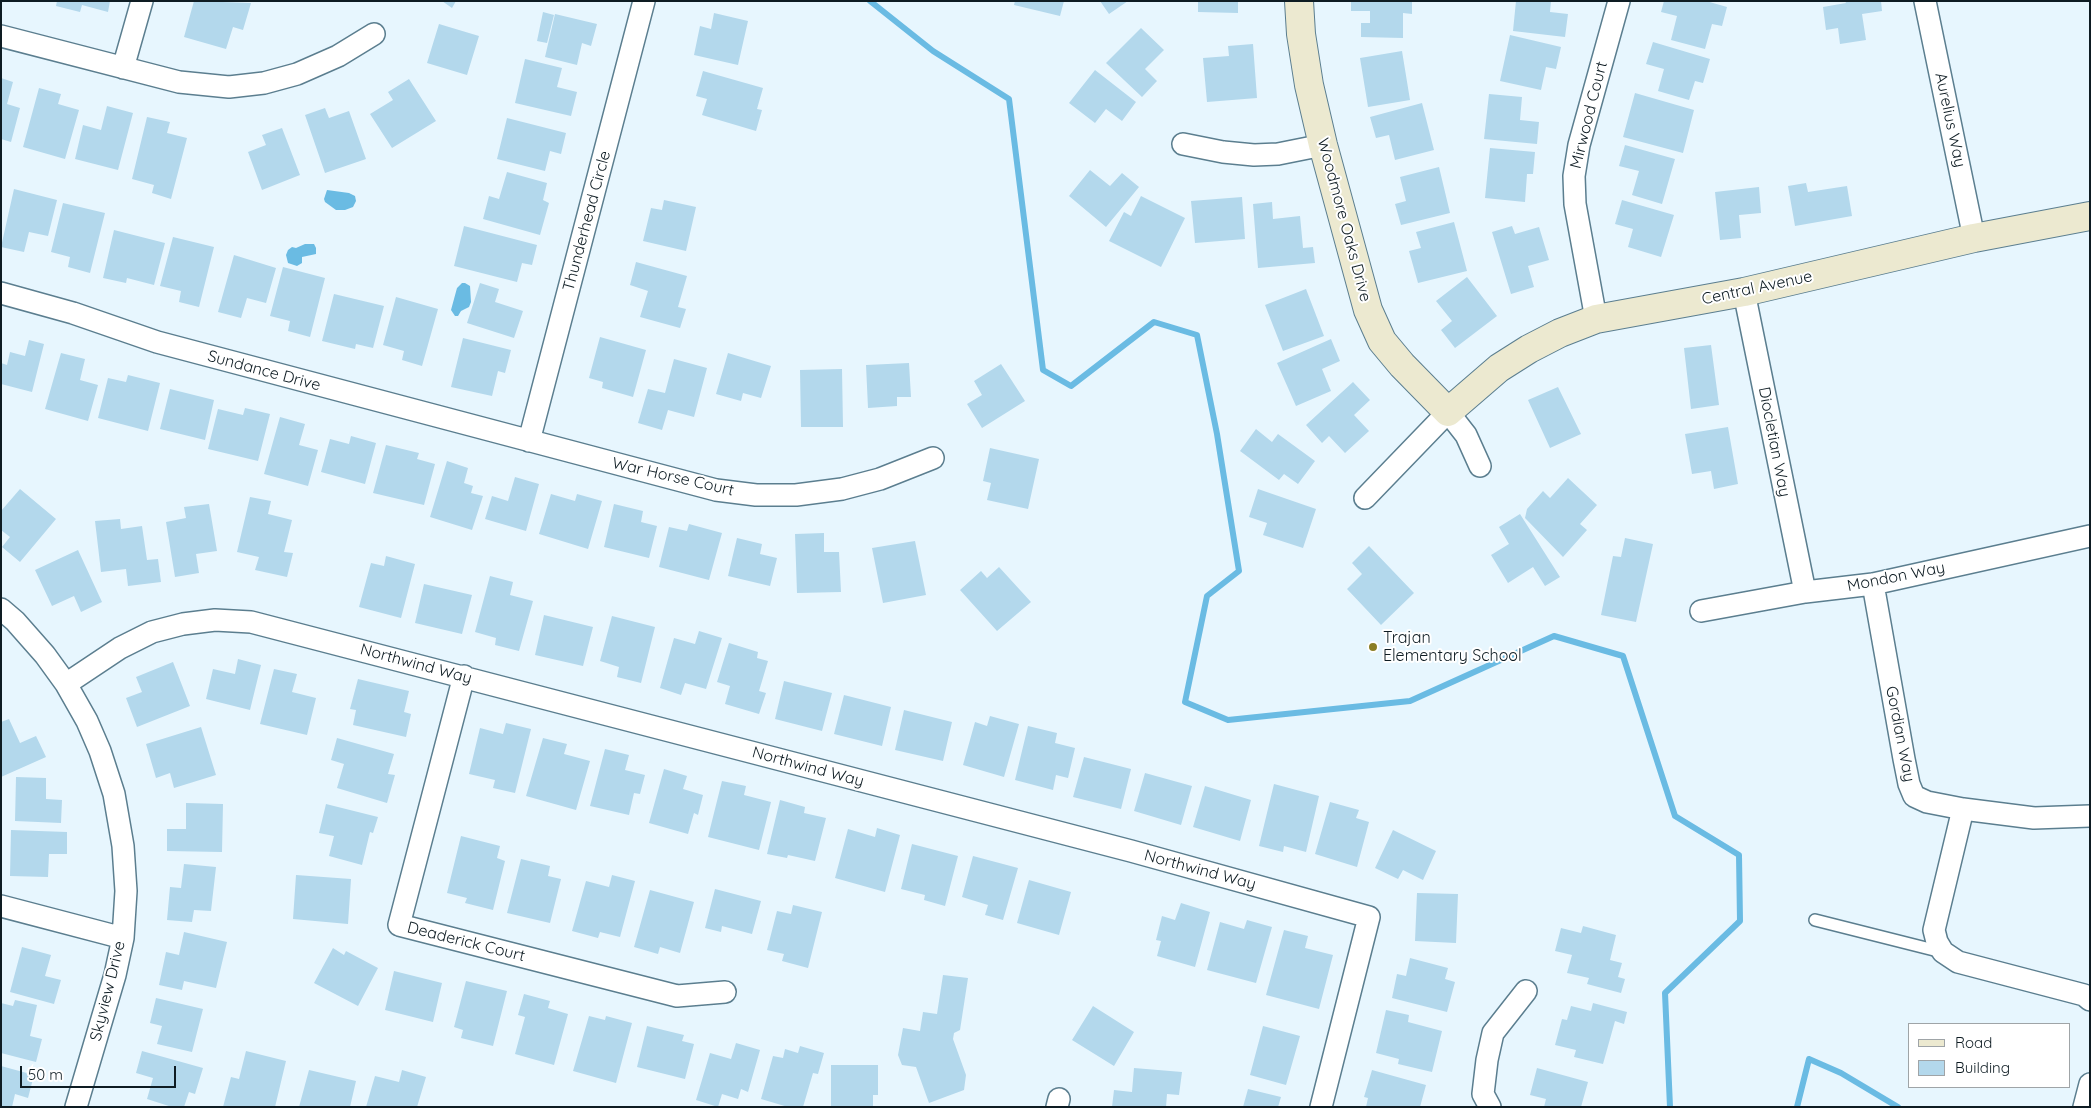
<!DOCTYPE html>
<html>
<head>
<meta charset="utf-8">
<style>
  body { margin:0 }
  #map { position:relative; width:2091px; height:1108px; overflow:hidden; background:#e7f6fe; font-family:Quicksand,sans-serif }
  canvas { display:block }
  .frame { position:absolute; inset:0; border:2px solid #0e1c23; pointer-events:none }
  .legend { position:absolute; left:1908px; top:1023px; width:162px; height:65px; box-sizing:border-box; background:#fff; border:1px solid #9fa4a7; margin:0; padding:6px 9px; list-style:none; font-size:15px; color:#0e1c23 }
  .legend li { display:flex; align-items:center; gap:10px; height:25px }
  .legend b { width:25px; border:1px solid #9fa4a7 }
  .scale { position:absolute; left:20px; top:1066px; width:156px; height:22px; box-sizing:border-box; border:2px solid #0e1c23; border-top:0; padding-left:6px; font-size:15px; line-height:18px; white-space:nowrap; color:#0e1c23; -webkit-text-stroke:4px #fff; paint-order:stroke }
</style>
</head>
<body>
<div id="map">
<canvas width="2091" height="1108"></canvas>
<div class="frame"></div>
<ul class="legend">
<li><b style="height:6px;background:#ece9d0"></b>Road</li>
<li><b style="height:14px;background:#b3d8ec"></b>Building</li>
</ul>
<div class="scale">50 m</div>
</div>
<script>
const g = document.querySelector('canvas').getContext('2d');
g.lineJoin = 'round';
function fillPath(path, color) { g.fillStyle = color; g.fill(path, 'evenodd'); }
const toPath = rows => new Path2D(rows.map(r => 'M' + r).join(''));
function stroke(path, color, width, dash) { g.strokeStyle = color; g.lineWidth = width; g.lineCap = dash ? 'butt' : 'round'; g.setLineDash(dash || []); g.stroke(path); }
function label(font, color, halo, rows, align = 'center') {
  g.font = font + ' Quicksand,sans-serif'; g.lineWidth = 4; g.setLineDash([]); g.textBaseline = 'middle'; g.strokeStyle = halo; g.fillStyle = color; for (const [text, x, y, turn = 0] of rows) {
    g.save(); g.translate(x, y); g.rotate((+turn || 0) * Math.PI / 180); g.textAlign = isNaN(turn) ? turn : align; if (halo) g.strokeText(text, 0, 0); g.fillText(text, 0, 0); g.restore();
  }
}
fillPath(toPath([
  [327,190,349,193,355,196,356,201,353,207,345,210,336,210,325,202,324,199],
  [305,244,314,244,316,248,316,254,302,257,302,263,297,266,288,263,286,255,288,250,292,247,296,248],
  [462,283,465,283,470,286,471,302,469,307,461,311,458,316,455,316,451,310,457,288]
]), '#6abbe3');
stroke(toPath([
  [870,1,933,51,1009,99,1043,370,1071,386,1154,322,1197,335,1217,434,1239,571,1207,596,1185,702,1228,720,1410,701,1554,636,1623,656,1675,816,1739,855,1740,921,1665,993,1670,1107],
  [1797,1107,1809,1059,1841,1073,1898,1107]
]), '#6abbe3', 6);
fillPath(toPath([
  [57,1,110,1,108,12,82,5,80,12,56,6],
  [194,1,251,3,243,30,233,27,226,49,184,37],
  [442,1,456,1,452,8],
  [1015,1,1064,1,1060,16,1014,5],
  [1100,1,1128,1,1109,14],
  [1198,1,1238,1,1238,13,1198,12],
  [1351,1,1412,1,1412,14,1403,13,1403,38,1361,37,1361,23,1370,23,1370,11,1351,11],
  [1516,1,1551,1,1550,12,1568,14,1565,37,1513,31],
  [1664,1,1706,1,1727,7,1722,26,1712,24,1705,49,1671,40,1677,16,1661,12],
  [1845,1,1881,1,1882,11,1862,14,1866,40,1840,44,1838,28,1826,30,1823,7,1846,3],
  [543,12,554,15,547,43,537,41],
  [714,13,748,21,738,65,694,55,700,26,711,29],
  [555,14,597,24,591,46,582,43,577,65,545,57],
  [439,24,479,36,467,75,427,63],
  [1141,28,1164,50,1145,69,1157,81,1142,97,1106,63],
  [1510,35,1561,47,1556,69,1546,67,1541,90,1500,81],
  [1653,42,1710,59,1703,83,1695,81,1689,100,1658,91,1664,69,1646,64],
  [1253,44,1257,98,1207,102,1203,58,1229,56,1228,46],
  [1402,51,1410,100,1368,107,1360,58],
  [525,59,562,68,557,87,577,92,571,116,515,103],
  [1095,70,1136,102,1122,121,1106,109,1095,123,1069,103],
  [703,71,763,88,757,109,762,110,756,131,702,115,707,99,696,96],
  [1,78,13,82,7,104,20,108,11,142,1,139],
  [409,79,436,121,392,148,370,114,393,100,388,92],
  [39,88,61,94,58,104,79,110,65,159,23,147],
  [1635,93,1694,110,1683,153,1623,137],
  [1489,94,1522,97,1520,120,1539,122,1537,144,1484,139],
  [1422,103,1434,150,1395,160,1389,135,1376,138,1370,117],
  [107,106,133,113,118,170,75,159,83,125,101,130],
  [325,108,329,118,349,111,366,159,325,173,305,115],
  [147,117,170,122,167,133,187,138,171,199,152,193,154,185,132,179],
  [507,118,566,133,561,154,550,151,545,171,497,159],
  [282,128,300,175,262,190,248,152,266,145,262,135],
  [1625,145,1675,159,1662,204,1632,195,1639,171,1619,166],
  [1490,148,1535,152,1533,174,1527,174,1525,202,1485,198],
  [1439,167,1450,213,1401,225,1395,204,1406,201,1400,177],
  [1090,170,1110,186,1122,173,1139,187,1106,227,1069,196],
  [507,172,547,183,543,200,549,203,540,235,483,219,489,196,499,199],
  [1806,183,1808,192,1847,186,1852,216,1795,226,1788,186],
  [1759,187,1761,213,1739,215,1741,238,1720,240,1715,192],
  [14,189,57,200,48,236,29,232,24,252,1,247],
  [1141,196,1185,218,1161,267,1109,241,1124,212,1131,216],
  [1242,197,1245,239,1195,243,1191,201],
  [664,200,696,207,686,251,643,241,651,208,662,210],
  [1622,200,1674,215,1661,257,1628,247,1633,229,1615,224],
  [1272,202,1273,219,1300,216,1303,248,1313,247,1315,263,1258,268,1253,204],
  [63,203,105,213,90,273,68,267,70,257,51,252],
  [1454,222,1467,271,1418,283,1409,251,1421,248,1416,232],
  [464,226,537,245,532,265,522,263,517,282,454,266],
  [1512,226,1515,234,1539,227,1549,260,1528,266,1534,287,1511,294,1492,232],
  [114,230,165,243,154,285,127,278,126,283,103,278],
  [173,237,214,247,199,307,179,302,181,291,160,286],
  [234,255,276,268,266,303,247,298,241,318,218,312],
  [636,262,687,276,678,307,686,309,680,328,640,317,648,291,630,285],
  [283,267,325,278,310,337,288,331,290,321,270,316],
  [1467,277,1497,316,1455,348,1441,330,1452,321,1436,301],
  [480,283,499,289,495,302,523,311,514,338,467,323],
  [1306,289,1324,336,1283,351,1265,305],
  [334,294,384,306,373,348,356,344,355,349,322,341],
  [396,297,438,309,422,366,402,360,404,351,383,345],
  [600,337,646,350,633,397,602,388,603,382,589,378],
  [463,338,511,350,505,373,498,371,492,396,451,387],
  [1331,339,1340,361,1322,369,1331,391,1296,406,1277,363],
  [29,340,44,344,32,392,1,384,1,363,7,365,10,352,25,356],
  [1711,345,1719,405,1691,409,1684,348],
  [61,353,85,359,80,380,98,385,88,421,45,409],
  [728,353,771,366,761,398,743,393,741,401,716,394],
  [674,359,707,368,694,417,668,410,662,430,638,423,648,389,665,393],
  [909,363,911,397,897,397,897,406,868,408,866,365],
  [1001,364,1025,401,982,428,967,404,982,395,974,381],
  [842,369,843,427,801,427,800,370],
  [128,375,160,383,148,431,98,418,108,378,126,382],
  [1353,382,1370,400,1354,415,1369,431,1345,453,1329,436,1322,443,1306,425],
  [1558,387,1581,434,1550,448,1528,400],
  [170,389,214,400,205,440,160,429],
  [245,408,270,414,258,461,208,449,218,409,243,415],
  [280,417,305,424,299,445,318,450,308,486,264,474],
  [1728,427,1738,484,1714,489,1711,471,1692,474,1685,434],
  [1256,429,1272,442,1278,434,1315,461,1298,484,1284,474,1279,480,1240,451],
  [351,436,376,443,365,484,321,472,330,439,349,444],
  [386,445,419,453,417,459,435,464,424,505,373,493],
  [990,448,1039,459,1028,509,987,500,991,483,983,481],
  [447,461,468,468,464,483,473,486,471,493,483,496,472,530,430,517],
  [515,477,539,484,526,531,485,519,492,496,508,501],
  [1568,478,1597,505,1580,524,1587,530,1563,557,1525,518,1527,509,1543,491,1550,498],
  [20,489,56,519,20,562,2,547,10,537,1,530,1,511],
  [1258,489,1316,509,1303,548,1263,535,1267,523,1249,517],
  [551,494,575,501,577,494,602,501,588,549,539,534],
  [250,497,271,501,268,514,292,520,284,552,293,553,287,577,255,570,259,557,237,552],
  [209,504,217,551,196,554,199,573,175,577,166,522,186,518,184,507],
  [614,504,643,511,641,522,657,526,649,558,604,547],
  [1520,514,1560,577,1545,586,1533,567,1508,583,1491,555,1509,544,1499,527],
  [120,519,121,529,142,526,147,560,158,559,161,582,128,586,126,569,101,572,95,521],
  [689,524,722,533,709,580,659,567,669,527,687,531],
  [824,533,824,552,839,552,841,592,797,593,795,534],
  [737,538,762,544,760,554,777,558,770,586,728,576],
  [1625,538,1653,544,1636,622,1601,615,1613,556,1621,557],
  [915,541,926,595,883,603,872,548],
  [1369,546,1414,593,1381,625,1347,589,1362,574,1352,563],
  [78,550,102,602,81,612,74,596,52,606,35,570],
  [386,556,415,564,401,618,359,607,371,563,384,566],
  [999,567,1031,602,997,631,960,590,981,571,987,578],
  [490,576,513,582,510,595,533,601,519,651,495,645,496,638,475,632],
  [424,584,472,595,462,634,415,623],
  [544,615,593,627,583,666,535,655],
  [612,616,655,627,641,683,617,677,619,667,600,661],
  [699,631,722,638,706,689,685,683,681,695,660,688,674,638,695,644],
  [729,643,758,652,757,658,768,661,759,691,766,693,759,714,725,704,730,686,717,682],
  [238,659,261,665,250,710,206,699,213,669,235,674],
  [173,662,190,706,137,727,126,698,142,692,136,677],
  [274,669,297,674,292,692,316,698,307,735,260,724],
  [358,679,409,691,404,712,411,714,406,737,353,725,356,710,350,709],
  [784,681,832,693,822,731,775,719],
  [844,695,891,707,882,746,834,734],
  [904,710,952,722,943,761,895,750],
  [990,716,1019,724,1004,777,963,765,975,722,987,726],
  [9,719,20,743,36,736,46,757,1,777,1,722],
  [506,723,531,729,515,793,493,788,495,780,469,774,480,728,503,734],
  [1028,726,1057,733,1055,743,1075,748,1068,778,1056,775,1053,790,1015,780],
  [201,727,216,775,174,788,170,773,156,778,146,744],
  [337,738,394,754,388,774,395,775,387,803,337,788,344,764,331,760],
  [543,738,567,744,564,754,590,761,576,810,526,796],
  [605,749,629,755,625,770,645,775,640,794,634,793,629,815,590,806],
  [1084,757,1131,769,1121,809,1073,797],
  [664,769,687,776,683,789,703,795,698,815,694,813,688,834,649,823],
  [1145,773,1192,786,1181,825,1134,811],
  [16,777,46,778,46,799,62,800,61,823,15,821],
  [722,781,746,786,744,795,771,802,759,850,708,837],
  [1274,784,1319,796,1306,852,1284,846,1283,852,1259,846],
  [1205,786,1251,800,1240,841,1193,827],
  [780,800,805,807,804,813,826,818,815,861,788,855,787,858,767,854],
  [1330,802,1359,810,1356,818,1369,822,1357,867,1315,854],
  [186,803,223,804,222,852,167,851,167,829,186,829],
  [326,804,378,817,373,833,370,832,362,865,329,856,334,836,319,833],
  [877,828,900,835,885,892,835,878,848,829,875,837],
  [11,830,67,832,67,854,49,854,48,877,10,876],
  [1393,830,1436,851,1423,880,1403,870,1398,879,1375,868],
  [461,836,500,846,497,858,505,861,493,910,465,903,467,898,447,893],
  [912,844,958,856,945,906,924,900,925,895,901,889],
  [973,856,1018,868,1003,920,985,915,988,905,962,897],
  [521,859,550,866,548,876,561,879,550,923,507,913],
  [184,864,216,867,211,911,194,910,192,922,167,920,170,887,181,888],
  [296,875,351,879,348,924,293,919],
  [612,875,635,881,620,937,600,932,598,938,572,931,586,881,609,887],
  [1029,880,1071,892,1059,935,1017,923],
  [715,889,761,901,752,934,722,926,721,932,705,928],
  [650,890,694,902,680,953,660,947,658,954,634,947],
  [1417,893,1458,894,1456,943,1415,941],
  [1181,903,1210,912,1195,967,1157,956,1161,941,1156,940,1162,916,1175,920],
  [793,905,822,912,808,968,782,961,784,954,767,950,777,911,791,914],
  [1247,920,1272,927,1256,983,1207,970,1220,922,1244,929],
  [1583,926,1616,935,1610,960,1622,963,1618,977,1625,979,1621,993,1587,984,1589,978,1567,973,1572,955,1555,951,1561,928,1581,933],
  [1284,930,1308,936,1305,948,1333,955,1319,1009,1266,995],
  [184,932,227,942,216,988,184,981,182,990,159,985,166,952,179,955],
  [22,947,51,955,45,976,61,980,54,1004,10,992],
  [333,948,344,955,346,951,378,968,358,1006,314,983],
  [1410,958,1448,968,1445,979,1455,982,1447,1012,1392,998,1397,974,1406,976],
  [394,971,442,983,433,1022,385,1010],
  [943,975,968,978,960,1030,954,1033,953,1039,966,1075,964,1090,929,1103,916,1067,902,1065,898,1055,903,1028,920,1031,923,1012,937,1014],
  [466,981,507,991,493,1046,461,1038,463,1030,454,1027],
  [524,994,550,1001,548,1008,568,1014,554,1065,515,1054,525,1017,518,1015],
  [156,998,203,1009,192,1052,157,1044,162,1026,150,1023],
  [15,1000,37,1005,30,1036,42,1039,36,1062,1,1053,1,1003,13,1006],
  [1593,1003,1627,1012,1624,1024,1615,1021,1603,1064,1574,1057,1576,1050,1555,1045,1562,1019,1567,1020,1571,1006,1591,1011],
  [1093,1006,1134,1032,1114,1066,1072,1040],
  [1386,1010,1409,1015,1408,1022,1442,1031,1432,1072,1398,1064,1399,1059,1376,1053],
  [589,1016,605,1020,606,1016,632,1023,616,1083,573,1071],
  [647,1026,684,1035,682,1041,694,1044,685,1079,637,1067],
  [1263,1026,1300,1036,1286,1085,1250,1075],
  [736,1043,760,1050,748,1092,741,1089,738,1099,722,1094,718,1107,696,1100,710,1053,731,1059],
  [800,1046,824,1053,818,1074,813,1073,803,1107,788,1107,761,1099,773,1056,783,1058,785,1049,798,1053],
  [142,1051,203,1068,195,1094,189,1092,184,1107,172,1107,147,1099,153,1078,136,1073],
  [246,1051,286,1061,275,1107,223,1107,231,1077,239,1079],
  [831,1065,878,1065,878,1095,873,1095,873,1107,831,1107],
  [1,1066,34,1075,28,1098,15,1094,12,1107,1,1107],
  [1134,1068,1182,1072,1179,1095,1167,1094,1166,1107,1112,1107,1114,1090,1132,1092],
  [1537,1068,1588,1082,1581,1107,1544,1107,1546,1099,1530,1095],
  [309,1070,356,1081,350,1107,299,1107],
  [402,1070,426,1077,417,1107,366,1107,375,1076,399,1082],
  [1372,1070,1426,1085,1420,1107,1366,1107,1368,1098,1364,1097],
  [1248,1089,1281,1097,1278,1107,1243,1107]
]), '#b3d8ec');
const lane = toPath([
  [1815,920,1942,952]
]);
const street = toPath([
  [1925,1,1974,238],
  [1,36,179,82,229,87,264,83,297,74,338,56,374,34],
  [123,68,142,1],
  [1183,144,1223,152,1254,155,1278,154,1323,145],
  [1744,292,1805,592],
  [1,293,73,313,157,342,716,490,756,495,796,495,842,489,880,479,933,458],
  [1596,319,1575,204,1574,176,1579,145,1619,1],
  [529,441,644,1],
  [1365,498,1448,412,1466,435,1480,466],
  [1873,584,1904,759,1909,784,1914,796,1927,802,1963,809,2034,818,2090,816],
  [1,609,15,621,45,655,66,684,87,721,100,751,114,794,123,846,126,891,123,938,115,975,76,1107],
  [1701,611,1805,592,1873,584,2090,536],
  [464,676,399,925,677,996,725,992],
  [66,684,120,648,152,632,183,624,215,620,251,622,1131,851,1369,917,1321,1107],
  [1963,809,1934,930,1937,942,1943,952,1958,962,2084,995,2090,1000],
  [1,906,123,938],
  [1057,1107,1059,1099],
  [1490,1107,1483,1094,1487,1060,1493,1033,1526,991],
  [2084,1107,2090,1084]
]);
const secondary = toPath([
  [1299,1,1301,34,1309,85,1323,145,1368,310,1382,341,1402,365,1448,412,1499,368,1529,349,1560,333,1596,319,1744,292,1974,238,2090,216]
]);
stroke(lane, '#5b7e8f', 14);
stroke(street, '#5b7e8f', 24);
stroke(secondary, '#5b7e8f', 30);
stroke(lane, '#fff', 11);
stroke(street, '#fff', 21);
stroke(secondary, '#ece9d0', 28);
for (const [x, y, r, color] of [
  [1373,647,5,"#8b7e25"]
]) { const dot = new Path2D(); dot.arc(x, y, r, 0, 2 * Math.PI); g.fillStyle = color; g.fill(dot); stroke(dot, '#fff', 2); }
label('16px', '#0e1c23', '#fff', [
  ["Mirwood Court",1589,115,-76],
  ["Aurelius Way",1950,120,78],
  ["Woodmore Oaks Drive",1344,220,75],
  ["Thunderhead Circle",587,221,-75],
  ["Central Avenue",1757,288,-12],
  ["Sundance Drive",264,371,15],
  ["Diocletian Way",1774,442,79],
  ["War Horse Court",673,477,13],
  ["Mondon Way",1896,577,-11],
  ["Northwind Way",416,664,15],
  ["Gordian Way",1900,734,79],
  ["Northwind Way",808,767,15],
  ["Northwind Way",1200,870,15],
  ["Deaderick Court",466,942,14],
  ["Skyview Drive",108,991,-76]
]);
label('16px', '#0e1c23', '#fff', [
  ["Trajan",1383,638],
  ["Elementary School",1383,656]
], 'left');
</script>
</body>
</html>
